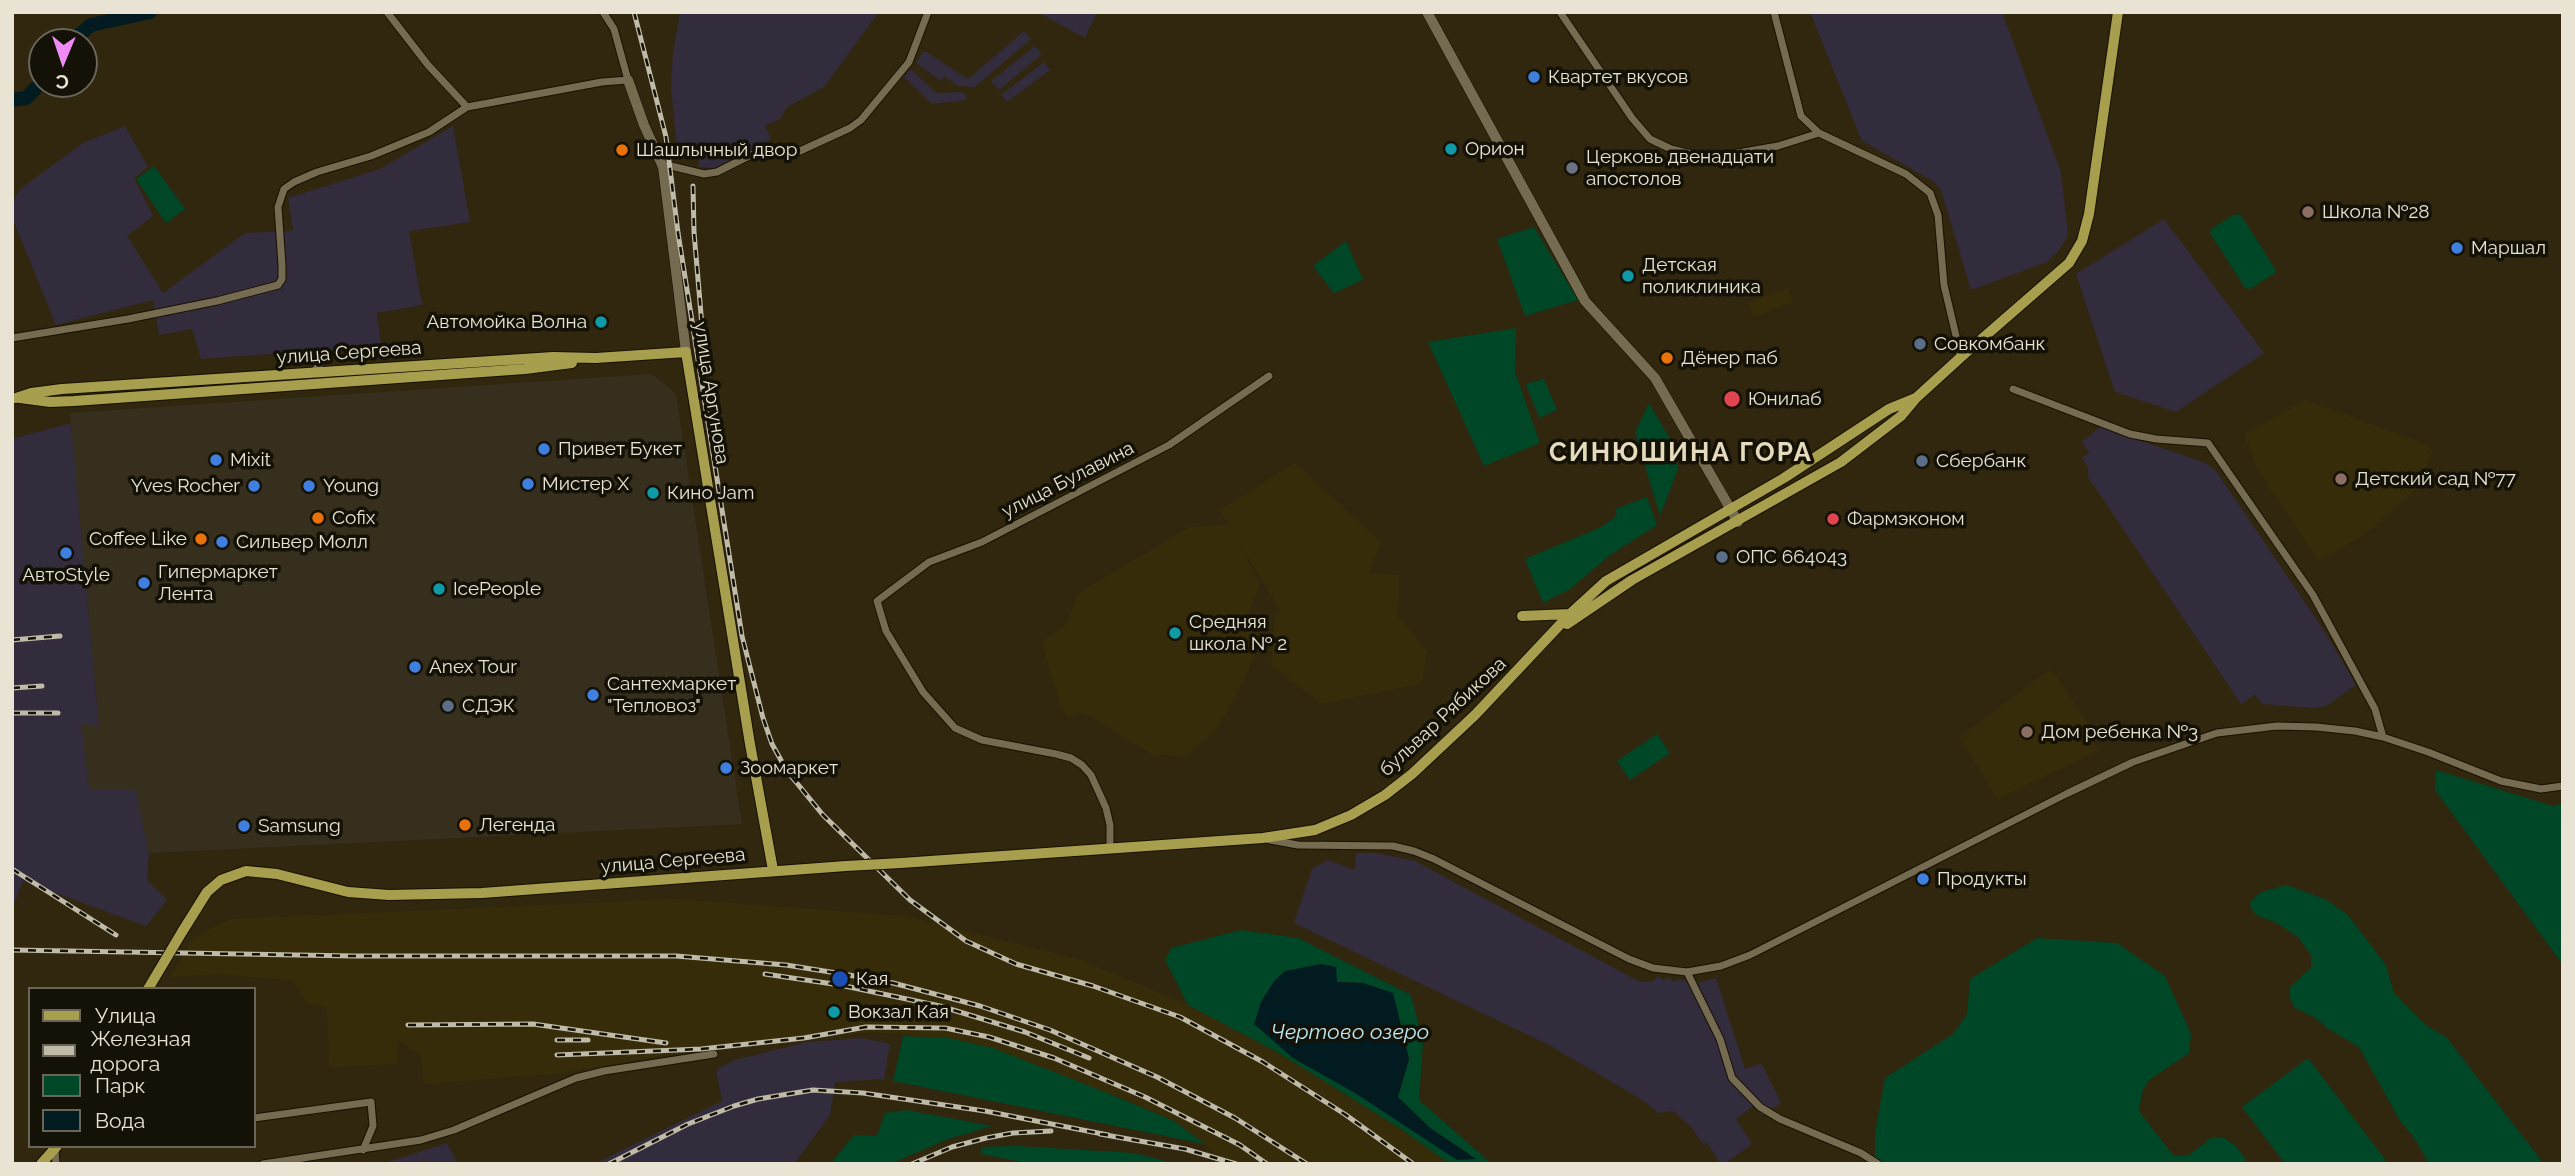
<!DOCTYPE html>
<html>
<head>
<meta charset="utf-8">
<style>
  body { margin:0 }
  #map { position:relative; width:2575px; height:1176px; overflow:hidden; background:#30270e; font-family:Raleway,sans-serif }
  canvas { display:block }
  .frame { position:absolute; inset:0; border:14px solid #e8e3d3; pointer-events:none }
  .legend { position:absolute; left:28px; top:987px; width:228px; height:161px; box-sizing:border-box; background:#141106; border:2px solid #696558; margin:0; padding:9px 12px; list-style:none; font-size:21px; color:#e8e3d3 }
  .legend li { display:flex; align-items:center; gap:14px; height:35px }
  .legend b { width:35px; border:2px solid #696558 }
  .north { position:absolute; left:28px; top:28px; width:70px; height:70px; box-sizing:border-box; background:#141106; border:2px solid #696558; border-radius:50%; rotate:182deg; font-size:19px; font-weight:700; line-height:28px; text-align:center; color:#e8e3d3 }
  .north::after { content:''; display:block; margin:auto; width:24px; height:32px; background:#f08bf5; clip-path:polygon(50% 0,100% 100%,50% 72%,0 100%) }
</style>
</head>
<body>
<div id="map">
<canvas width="2575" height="1176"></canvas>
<div class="frame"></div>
<ul class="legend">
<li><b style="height:9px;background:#a79f4e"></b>Улица</li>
<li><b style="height:9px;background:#c0baa8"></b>Железная дорога</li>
<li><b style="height:19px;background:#004727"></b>Парк</li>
<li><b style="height:19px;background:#011b21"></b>Вода</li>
</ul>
<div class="north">С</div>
</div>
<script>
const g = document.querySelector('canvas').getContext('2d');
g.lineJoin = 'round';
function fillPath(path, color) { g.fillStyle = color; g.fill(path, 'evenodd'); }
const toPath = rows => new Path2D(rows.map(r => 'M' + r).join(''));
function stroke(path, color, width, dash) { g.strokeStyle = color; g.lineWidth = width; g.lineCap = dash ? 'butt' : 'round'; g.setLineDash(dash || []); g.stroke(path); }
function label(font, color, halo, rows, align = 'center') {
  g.font = font + ' Raleway,sans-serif'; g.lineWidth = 7; g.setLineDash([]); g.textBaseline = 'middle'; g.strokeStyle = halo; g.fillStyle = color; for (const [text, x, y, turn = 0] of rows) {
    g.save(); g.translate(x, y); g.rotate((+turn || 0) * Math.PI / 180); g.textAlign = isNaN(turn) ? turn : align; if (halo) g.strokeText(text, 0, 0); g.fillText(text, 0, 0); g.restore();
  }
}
fillPath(toPath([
  [652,374,676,394,742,824,149,853,135,789,89,790,81,723,99,726,70,413]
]), '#372f1e');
fillPath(toPath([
  [680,12,879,12,824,87,787,107,780,119,765,126,771,139,714,168,699,167,699,157,678,156,671,88,673,52],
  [1037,12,1097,12,1085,38],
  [1810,12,2002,12,2061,172,2068,235,2059,250,2047,262,1971,290,1941,190,1933,181,1862,141],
  [1024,31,1031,39,975,87,958,86,944,76,941,81,916,63,923,52,927,52,968,79],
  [1035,46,1042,54,999,90,991,81],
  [1044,62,1050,70,1007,102,1001,95],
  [911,69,936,93,961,92,965,94,967,100,932,104,904,77],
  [125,126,148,167,134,178,153,216,127,236,163,293,245,233,293,231,288,198,380,169,453,126,470,222,409,231,422,305,377,313,381,346,201,359,192,329,159,335,153,300,56,325,12,217,12,204,20,189,83,143],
  [2164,219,2264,353,2176,412,2115,392,2076,274],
  [71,423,99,727,81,723,89,789,135,789,149,853,147,880,167,900,146,926,23,881,12,909,12,439],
  [2100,427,2206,463,2216,471,2323,629,2356,685,2326,706,2313,708,2263,704,2255,695,2241,704,2088,477,2088,467,2082,458,2089,453,2082,442],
  [1356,853,1376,853,1415,861,1640,982,1652,982,1658,976,1664,981,1668,977,1674,982,1679,979,1699,983,1716,978,1745,1069,1761,1063,1781,1103,1762,1115,1753,1106,1736,1119,1752,1144,1724,1164,1721,1164,1707,1143,1703,1144,1691,1127,1673,1111,1658,1113,1644,1101,1549,1045,1294,923,1312,869,1328,860,1355,870],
  [862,1038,890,1044,884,1079,835,1082,830,1115,794,1164,594,1164,722,1101,716,1070,735,1060,807,1042],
  [447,1143,458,1164,381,1164,385,1163]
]), '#332c3c');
fillPath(toPath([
  [1788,288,1793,302,1754,317,1748,303],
  [2306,400,2427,445,2433,451,2417,489,2361,537,2319,561,2257,469,2244,434],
  [1295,463,1381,542,1369,573,1399,575,1398,616,1427,651,1422,684,1322,704,1271,665,1275,614,1281,612,1238,541,1260,584,1247,617,1261,638,1243,683,1216,730,1186,756,1152,755,1082,711,1068,718,1059,702,1042,642,1068,623,1077,594,1189,527,1228,525,1220,510],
  [2051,669,2089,724,2084,727,2098,751,1997,799,1960,737],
  [677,899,904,916,1079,959,1188,1005,1277,1052,1401,1129,1450,1164,1220,1164,1205,1144,1174,1121,1110,1094,948,1038,871,1032,671,1054,557,1074,424,1084,421,1055,398,1040,398,1064,329,1067,327,1007,306,1003,294,981,223,974,170,977,193,938,230,919]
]), '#372c0a');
fillPath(toPath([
  [154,166,185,209,166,223,136,179],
  [2235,214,2241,215,2275,269,2275,273,2250,289,2245,288,2210,233,2211,229],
  [1534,227,1578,300,1525,316,1497,239],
  [1346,241,1363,280,1334,293,1313,266],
  [1516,328,1515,372,1540,443,1484,466,1428,342],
  [1544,379,1557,410,1539,418,1526,384],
  [1649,403,1675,447,1678,469,1660,516,1635,432],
  [1647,497,1657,525,1610,555,1570,589,1543,603,1525,559,1601,527,1617,516,1615,509],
  [1657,734,1670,753,1630,780,1617,761],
  [2436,770,2553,806,2563,803,2563,965,2435,790],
  [2286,885,2325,899,2348,915,2386,965,2394,993,2426,1025,2447,1038,2544,1164,2429,1164,2417,1142,2399,1119,2359,1047,2327,1028,2314,1017,2295,1008,2290,998,2290,987,2311,968,2311,955,2298,937,2275,922,2258,916,2251,909,2250,902,2261,892],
  [1241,930,1298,938,1411,995,1423,1042,1419,1100,1492,1164,1450,1164,1401,1129,1277,1052,1188,1005,1165,960,1171,948],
  [1336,982,1363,983,1393,993,1409,1059,1398,1097,1430,1128,1475,1158,1293,1058,1275,1041],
  [2037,938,2117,943,2165,976,2191,1034,2189,1053,2149,1080,2142,1092,2139,1111,2173,1155,2187,1156,2213,1137,2224,1138,2235,1145,2249,1164,1875,1164,1875,1132,1885,1078,1953,1034,1967,1014,1970,979],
  [903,1036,948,1038,993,1048,1110,1094,1174,1121,1205,1144,893,1081],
  [2308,1058,2387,1162,2384,1164,2285,1164,2242,1107],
  [907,1110,992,1126,948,1139,890,1164,830,1164,854,1135,877,1136,885,1113],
  [1016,1146,1134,1153,1177,1164,1032,1164,981,1154,981,1147]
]), '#004727');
fillPath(toPath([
  [1321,964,1336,967,1337,982,1363,983,1393,993,1409,1059,1398,1097,1430,1128,1476,1159,1457,1160,1355,1093,1293,1058,1254,1024,1261,1002,1274,981,1285,971]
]), '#011b21');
stroke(toPath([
  [71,42,91,25,150,12],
  [12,100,26,98,42,82]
]), '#011b21', 14);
const street = toPath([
  [387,12,428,65,467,107],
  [1560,12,1632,118,1650,139,1671,149,1700,156,1732,154,1778,146,1819,133],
  [1774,12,1801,116,1819,133,1906,174,1930,193,1938,215,1944,285,1961,357],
  [663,167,671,166,704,174,717,172,765,148,800,151,850,128,861,120,909,62,928,12],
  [12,338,128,319,217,301,278,285,282,279,282,265,278,207,284,189,294,182,317,172,371,156,429,132,467,107,602,82,628,80,614,29,603,12],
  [313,373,323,360],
  [2013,389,2130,434,2156,439,2208,443,2313,595,2375,709,2383,737],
  [1270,840,1298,845,1393,846,1414,851,1434,859,1629,959,1653,968,1687,972,1721,966,1750,955,2066,794,2133,762,2217,733,2277,726,2316,727,2355,731,2383,737,2428,752,2501,781,2541,789,2563,786],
  [1110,848,1110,825,1106,808,1091,775,1082,765,1071,758,1056,754,982,740,955,728,923,692,886,631,877,601,929,562,982,542,1169,445,1269,376],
  [1687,972,1720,1039,1732,1078,1760,1107,1780,1119,1861,1153,1878,1164],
  [254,1118,371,1102,373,1126,363,1150],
  [55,1150,56,1164],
  [263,1164,421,1140,454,1130,576,1078,604,1071,714,1054]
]);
const secondary = toPath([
  [1427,12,1585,301,1655,378,1738,522],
  [628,80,644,125,663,167,686,352]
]);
const primary = toPath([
  [16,398,31,393,62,389,553,357,596,358,686,352,750,744,773,870],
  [20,398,50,402,74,401,525,369,572,363],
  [1522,616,1570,614],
  [1567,624,1632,580,1841,462,1901,416,1916,398,1961,357,2069,263,2082,241,2089,214,2118,12],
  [901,863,1263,838,1315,830,1351,815,1385,795,1412,774,1475,715,1570,614,1606,581,1784,478,1889,409,1916,398],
  [182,932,207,892,221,880,246,871,277,874,348,892,389,895,482,893,846,866],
  [41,1164,57,1146]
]);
stroke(street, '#181000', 9);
stroke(secondary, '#181000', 11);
stroke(primary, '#181000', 12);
stroke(street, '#756b50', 7);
stroke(secondary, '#756b50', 10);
stroke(primary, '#a79f4e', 10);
const rail = toPath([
  [634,12,666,137,678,233,742,636,763,718,772,744,787,771,823,815,910,900,966,941,1016,964,1093,986,1180,1017,1263,1062,1346,1115,1412,1163],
  [693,186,694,232,702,326],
  [12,640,60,636],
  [12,688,42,686],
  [12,713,58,713],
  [12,869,116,935],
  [12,950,354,956,676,956,786,965,843,974,893,983,980,1006,1050,1030,1157,1077,1235,1118,1307,1164],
  [765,974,840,985,940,1006,1025,1032,1089,1058],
  [408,1025,533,1024,666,1043],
  [557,1040,588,1040],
  [557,1055,701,1049,804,1038,866,1027,945,1028,989,1037,1054,1058,1145,1097,1240,1145,1267,1164],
  [1100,1134,1185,1149,1236,1164],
  [609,1164,688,1124,734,1106,758,1099,813,1090,863,1093,985,1111,1108,1135],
  [912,1164,952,1147,986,1138,1013,1133,1051,1131]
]);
stroke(rail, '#c0baa8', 5);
stroke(rail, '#141106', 2.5, [8]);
const primaryBridge = toPath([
  [846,866,901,863],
  [148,989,182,932]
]);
stroke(primaryBridge, '#181000', 12, []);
stroke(primaryBridge, '#a79f4e', 10);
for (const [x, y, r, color] of [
  [1534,77,7,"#3f7fe0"],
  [1451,149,7,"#0f9aa8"],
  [622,150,7,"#e8710a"],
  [1572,168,7,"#6b7280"],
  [2308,212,7,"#8d6e63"],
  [2457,248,7,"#3f7fe0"],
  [1628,276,7,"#0f9aa8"],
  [601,322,7,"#0f9aa8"],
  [1920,344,7,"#5c6f8a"],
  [1667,358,7,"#e8710a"],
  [1732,399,9,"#e0444e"],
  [544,449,7,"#3f7fe0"],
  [216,460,7,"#3f7fe0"],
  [1922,461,7,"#5c6f8a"],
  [2341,479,7,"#8d6e63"],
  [528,484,7,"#3f7fe0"],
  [254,486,7,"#3f7fe0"],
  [309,486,7,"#3f7fe0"],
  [653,493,7,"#0f9aa8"],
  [318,518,7,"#e8710a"],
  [1833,519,7,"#e0444e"],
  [201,539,7,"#e8710a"],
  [222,542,7,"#3f7fe0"],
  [66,553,7,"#3f7fe0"],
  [1722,557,7,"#5c6f8a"],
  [144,583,7,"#3f7fe0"],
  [439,589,7,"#0f9aa8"],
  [1175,633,7,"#0f9aa8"],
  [415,667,7,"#3f7fe0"],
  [593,695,7,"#3f7fe0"],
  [448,706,7,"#5c6f8a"],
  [2027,732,7,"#8d6e63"],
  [726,768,7,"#3f7fe0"],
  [465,825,7,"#e8710a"],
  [244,826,7,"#3f7fe0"],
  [1923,879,7,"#3f7fe0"],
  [840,979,9,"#1a4fb4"],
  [834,1012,7,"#0f9aa8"]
]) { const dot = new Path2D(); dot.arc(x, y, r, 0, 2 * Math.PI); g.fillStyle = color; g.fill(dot); stroke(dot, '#141106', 2.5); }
label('19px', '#e8e3d3', '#141106', [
  ["Квартет вкусов",1548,77],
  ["Орион",1465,149],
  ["Шашлычный двор",636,150],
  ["Церковь двенадцати",1586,157],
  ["апостолов",1586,179],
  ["Школа №28",2322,212],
  ["Маршал",2471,248],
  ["Детская",1642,265],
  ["поликлиника",1642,287],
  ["Автомойка Волна",587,322,"right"],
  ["Совкомбанк",1934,344],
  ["Дёнер паб",1681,358],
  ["Юнилаб",1748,399],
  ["Привет Букет",558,449],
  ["Mixit",230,460],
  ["Сбербанк",1936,461],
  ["Детский сад №77",2355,479],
  ["Мистер Х",542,484],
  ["Yves Rocher",240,486,"right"],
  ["Young",323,486],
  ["Кино Jam",667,493],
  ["Cofix",332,518],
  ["Фармэконом",1847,519],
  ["Coffee Like",187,539,"right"],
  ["Сильвер Молл",236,542],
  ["ОПС 664043",1736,557],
  ["Гипермаркет",158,572],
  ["Лента",158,594],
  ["АвтоStyle",66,575,"center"],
  ["IcePeople",453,589],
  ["Средняя",1189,622],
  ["школа № 2",1189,644],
  ["Anex Tour",429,667],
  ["Сантехмаркет",607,684],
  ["\"Тепловоз\"",607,706],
  ["СДЭК",462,706],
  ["Дом ребенка №3",2041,732],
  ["Зоомаркет",740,768],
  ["Легенда",479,825],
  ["Samsung",258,826],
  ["Продукты",1937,879],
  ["Кая",856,979],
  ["Вокзал Кая",848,1012]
], 'left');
label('19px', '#e8e3d3', '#141106', [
  ["улица Сергеева",349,353,-4],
  ["улица Аргунова",711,393,81],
  ["улица Булавина",1068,480,-27],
  ["бульвар Рябикова",1443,717,-43],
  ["улица Сергеева",673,861,-5]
]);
label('italic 21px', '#c0eaf6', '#141106', [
  ["Чертово озеро",1350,1033]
]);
g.letterSpacing = '2px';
label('bold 26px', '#e5dbbc', '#141106', [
  ["СИНЮШИНА ГОРА",1681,453]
]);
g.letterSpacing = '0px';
</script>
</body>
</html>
